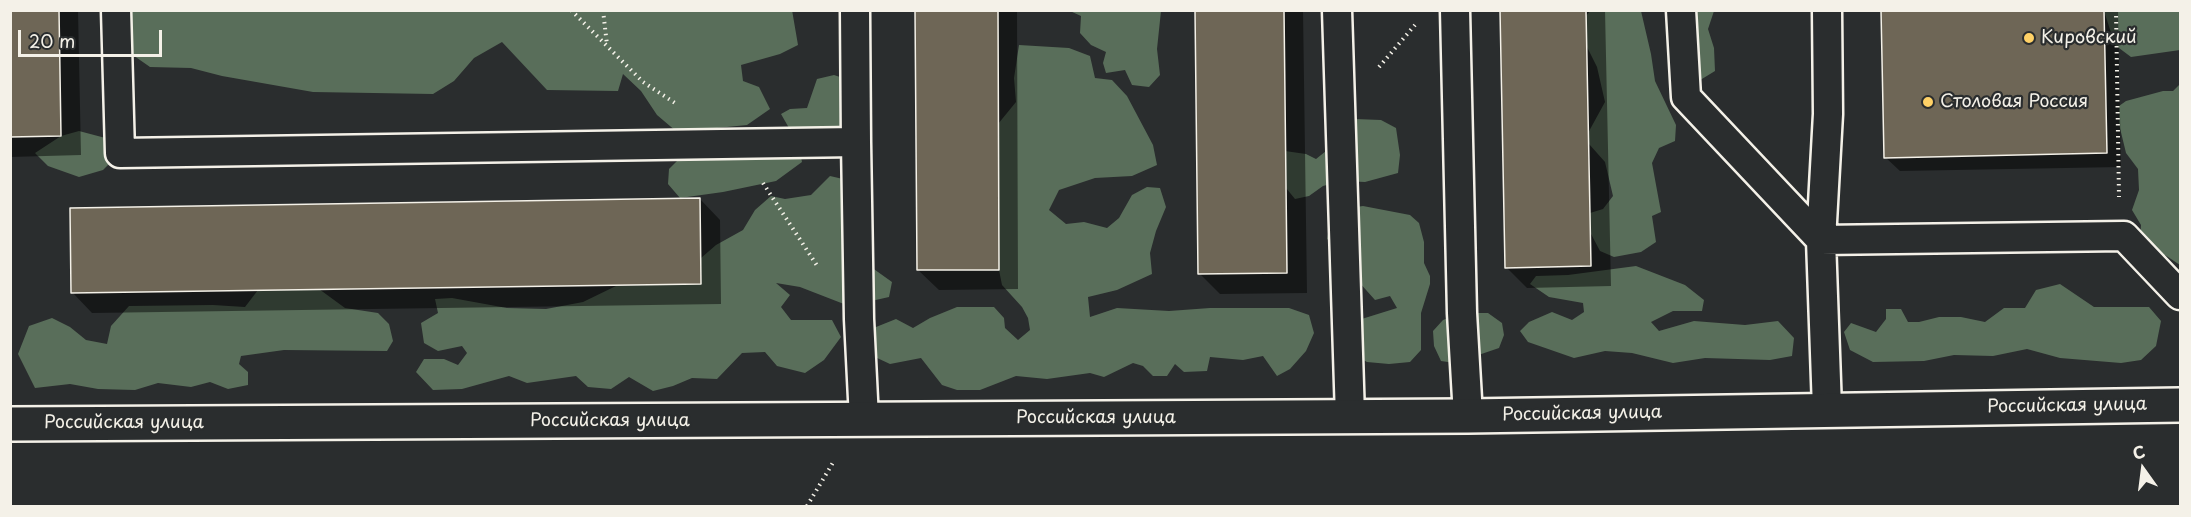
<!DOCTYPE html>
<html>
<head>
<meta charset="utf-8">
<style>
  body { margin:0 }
  #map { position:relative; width:2191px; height:517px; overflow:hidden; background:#2a2d2e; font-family:"Playpen Sans",sans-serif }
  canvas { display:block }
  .frame { position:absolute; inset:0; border:12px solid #f4f1e8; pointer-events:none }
  .north { position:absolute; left:2113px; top:439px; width:60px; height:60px; -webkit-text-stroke:4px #2a2d2e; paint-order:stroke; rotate:346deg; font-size:16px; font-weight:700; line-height:24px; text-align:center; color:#f4f1e8 }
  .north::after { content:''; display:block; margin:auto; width:21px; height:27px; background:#f4f1e8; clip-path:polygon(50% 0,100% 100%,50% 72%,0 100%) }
  .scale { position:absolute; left:18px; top:30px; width:144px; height:27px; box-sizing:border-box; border:3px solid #f4f1e8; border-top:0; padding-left:8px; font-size:18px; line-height:21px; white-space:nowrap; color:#f4f1e8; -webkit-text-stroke:4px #2a2d2e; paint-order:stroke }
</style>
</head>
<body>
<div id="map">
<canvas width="2191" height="517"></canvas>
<div class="frame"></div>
<div class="north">С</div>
<div class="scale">20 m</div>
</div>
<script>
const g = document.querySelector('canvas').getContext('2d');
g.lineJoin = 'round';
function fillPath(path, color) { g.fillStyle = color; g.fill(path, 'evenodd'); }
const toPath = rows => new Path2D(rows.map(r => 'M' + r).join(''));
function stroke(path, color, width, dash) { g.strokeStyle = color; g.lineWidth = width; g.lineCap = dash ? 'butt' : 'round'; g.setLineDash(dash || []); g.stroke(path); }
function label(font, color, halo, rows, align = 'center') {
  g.font = font + ' "Playpen Sans",sans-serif'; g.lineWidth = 4.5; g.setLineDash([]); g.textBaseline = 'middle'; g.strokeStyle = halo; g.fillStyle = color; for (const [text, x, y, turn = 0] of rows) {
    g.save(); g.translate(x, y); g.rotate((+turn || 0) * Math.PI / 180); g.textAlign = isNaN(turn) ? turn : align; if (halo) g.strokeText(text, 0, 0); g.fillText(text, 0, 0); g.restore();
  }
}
fillPath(toPath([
  [106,10,792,10,798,45,780,54,741,65,743,81,759,87,770,109,747,125,677,132,657,115,641,91,623,74,618,91,547,90,502,42,474,58,454,81,433,94,313,92,222,76,191,68,150,67,117,44],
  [1070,11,1161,11,1157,49,1160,75,1149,87,1132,85,1125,70,1106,73,1103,63,1106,52,1091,45,1080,33,1081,16],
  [1590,11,1641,11,1651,54,1655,81,1676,125,1675,141,1659,148,1652,163,1661,212,1652,216,1656,242,1641,252,1614,257,1600,251,1590,232,1590,213,1603,209,1613,196,1605,162,1589,144,1588,133,1605,102,1597,67,1586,45,1586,16],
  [1681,11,1714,11,1708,29,1714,48,1715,71,1697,82],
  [2104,11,2180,11,2180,50,2131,57,2115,45],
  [1019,45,1069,48,1090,56,1095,78,1112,80,1127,96,1153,145,1157,165,1132,176,1095,178,1059,190,1049,210,1066,224,1084,222,1107,228,1119,218,1132,195,1147,187,1160,188,1166,207,1156,231,1150,253,1152,274,1117,290,1088,297,1090,317,1117,308,1169,311,1210,308,1289,308,1309,315,1314,333,1306,351,1290,369,1277,376,1263,356,1243,360,1210,357,1207,371,1184,372,1175,364,1167,376,1153,376,1143,366,1133,363,1104,377,1090,373,1047,379,1016,376,980,390,957,390,942,385,921,358,890,364,875,357,871,329,896,319,913,328,930,318,957,307,994,307,1004,318,1005,328,1018,340,1030,330,1028,318,1022,307,1002,285,999,270,998,124,1016,102,1014,78],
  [834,75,855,82,869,135,823,142,789,128,781,114,790,109,807,108,817,79],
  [2180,84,2180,265,2165,255,2151,265,2140,241,2141,225,2132,210,2139,190,2138,169,2126,153,2119,124,2119,106,2126,101,2163,91,2173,91],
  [1355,119,1381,120,1396,128,1400,155,1398,173,1365,182,1342,181,1323,186,1309,196,1295,199,1286,188,1285,151,1306,154,1316,159,1331,147],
  [79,131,113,140,120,153,103,170,79,177,48,166,35,153,61,136],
  [798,143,802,162,776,181,723,192,680,198,668,184,669,169,685,153,725,154,747,158,773,153],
  [830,176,856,182,871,267,892,282,889,297,849,306,800,287,776,283,790,295,781,307,791,320,832,320,841,337,824,360,805,373,777,366,765,352,742,353,717,379,692,378,673,386,653,391,629,377,611,389,588,387,576,376,527,383,509,376,462,389,433,390,416,372,424,359,444,359,458,365,467,353,462,346,438,351,424,343,421,323,438,313,435,299,452,298,507,308,546,309,583,302,618,285,701,284,701,258,716,245,743,230,755,210,771,196,785,199,811,195],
  [1363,206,1410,215,1419,223,1424,242,1424,263,1430,276,1430,284,1421,313,1421,350,1410,362,1389,364,1367,362,1347,351,1352,322,1397,308,1390,296,1375,300,1358,281,1344,252,1327,239,1330,223,1343,209],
  [1636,266,1685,285,1704,300,1702,311,1673,311,1651,322,1659,331,1694,321,1745,325,1778,321,1794,338,1792,356,1770,360,1705,358,1673,363,1632,353,1605,351,1574,358,1528,342,1520,331,1529,322,1552,312,1572,320,1584,312,1583,303,1549,297,1530,284,1536,276,1568,275],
  [2060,284,2094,307,2149,307,2161,321,2156,346,2141,360,2121,363,2060,358,2027,349,1993,356,1954,355,1924,361,1873,362,1850,350,1844,332,1851,323,1876,332,1886,319,1886,309,1901,309,1908,322,1919,322,1939,317,1961,317,1985,322,2004,308,2025,308,2036,290],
  [319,289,345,308,378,313,389,324,393,341,387,351,284,350,241,356,239,364,248,372,248,385,228,389,210,382,191,387,158,383,135,390,98,389,70,384,35,388,18,354,29,326,52,318,70,327,86,340,107,344,111,326,129,306,213,305,245,307,258,290],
  [1462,313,1488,313,1502,323,1504,335,1499,348,1455,363,1441,361,1434,346,1433,331,1443,320]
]), '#596e5a');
fillPath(toPath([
  [10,10,78,10,81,155,10,157],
  [917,10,1017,10,1018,289,939,290,918,270],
  [1196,10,1303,10,1307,293,1220,294,1200,274],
  [1501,10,1605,10,1611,286,1527,288,1506,267],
  [1883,10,2118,10,2121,167,1900,171,1885,157],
  [700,199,720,220,721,304,92,313,72,292]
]), '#0007');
const building = toPath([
  [10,10,59,10,61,136,10,137,10,10],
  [915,10,998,10,999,270,917,270,915,10],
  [1195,10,1284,10,1287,273,1198,274,1195,10],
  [1500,10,1586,10,1591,266,1505,268,1500,10],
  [1881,10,2104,10,2107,153,1884,158,1881,10],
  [700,198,701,284,71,293,70,208,700,198]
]);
fillPath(building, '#6e6656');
stroke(building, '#f4f1e8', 1.5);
const lane = toPath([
  [116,10,120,153,856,142,859,319,864,419],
  [855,10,856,142],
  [1337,10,1350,417],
  [1455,10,1462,313,1468,416],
  [1681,10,1686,97,1821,240],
  [1821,240,1828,114,1827,10],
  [1827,409,1821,240,2124,236,2180,295]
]);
const secondary = toPath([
  [10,424,1468,416,2180,405]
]);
stroke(lane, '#f4f1e8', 33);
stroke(secondary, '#f4f1e8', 38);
stroke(toPath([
  [571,10,643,82,678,105],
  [603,10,607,45],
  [2116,10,2119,197],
  [1379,67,1415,25],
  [763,183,818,267],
  [807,506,834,461]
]), '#f4f1e8', 4, [1.5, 4.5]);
stroke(lane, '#2a2d2e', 28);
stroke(secondary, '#2a2d2e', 33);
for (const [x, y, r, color] of [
  [2029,38,6,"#ffd166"],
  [1928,102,6,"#ffd166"]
]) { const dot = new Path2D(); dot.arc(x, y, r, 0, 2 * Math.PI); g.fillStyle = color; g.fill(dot); stroke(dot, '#2a2d2e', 2); }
label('18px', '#f4f1e8', '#2a2d2e', [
  ["Кировский",2041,38],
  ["Столовая Россия",1940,102]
], 'left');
label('18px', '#f4f1e8', '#2a2d2e', [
  ["Российская улица",2067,406,-1],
  ["Российская улица",1582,414,-1],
  ["Российская улица",1096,418],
  ["Российская улица",610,421],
  ["Российская улица",124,423]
]);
</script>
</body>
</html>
